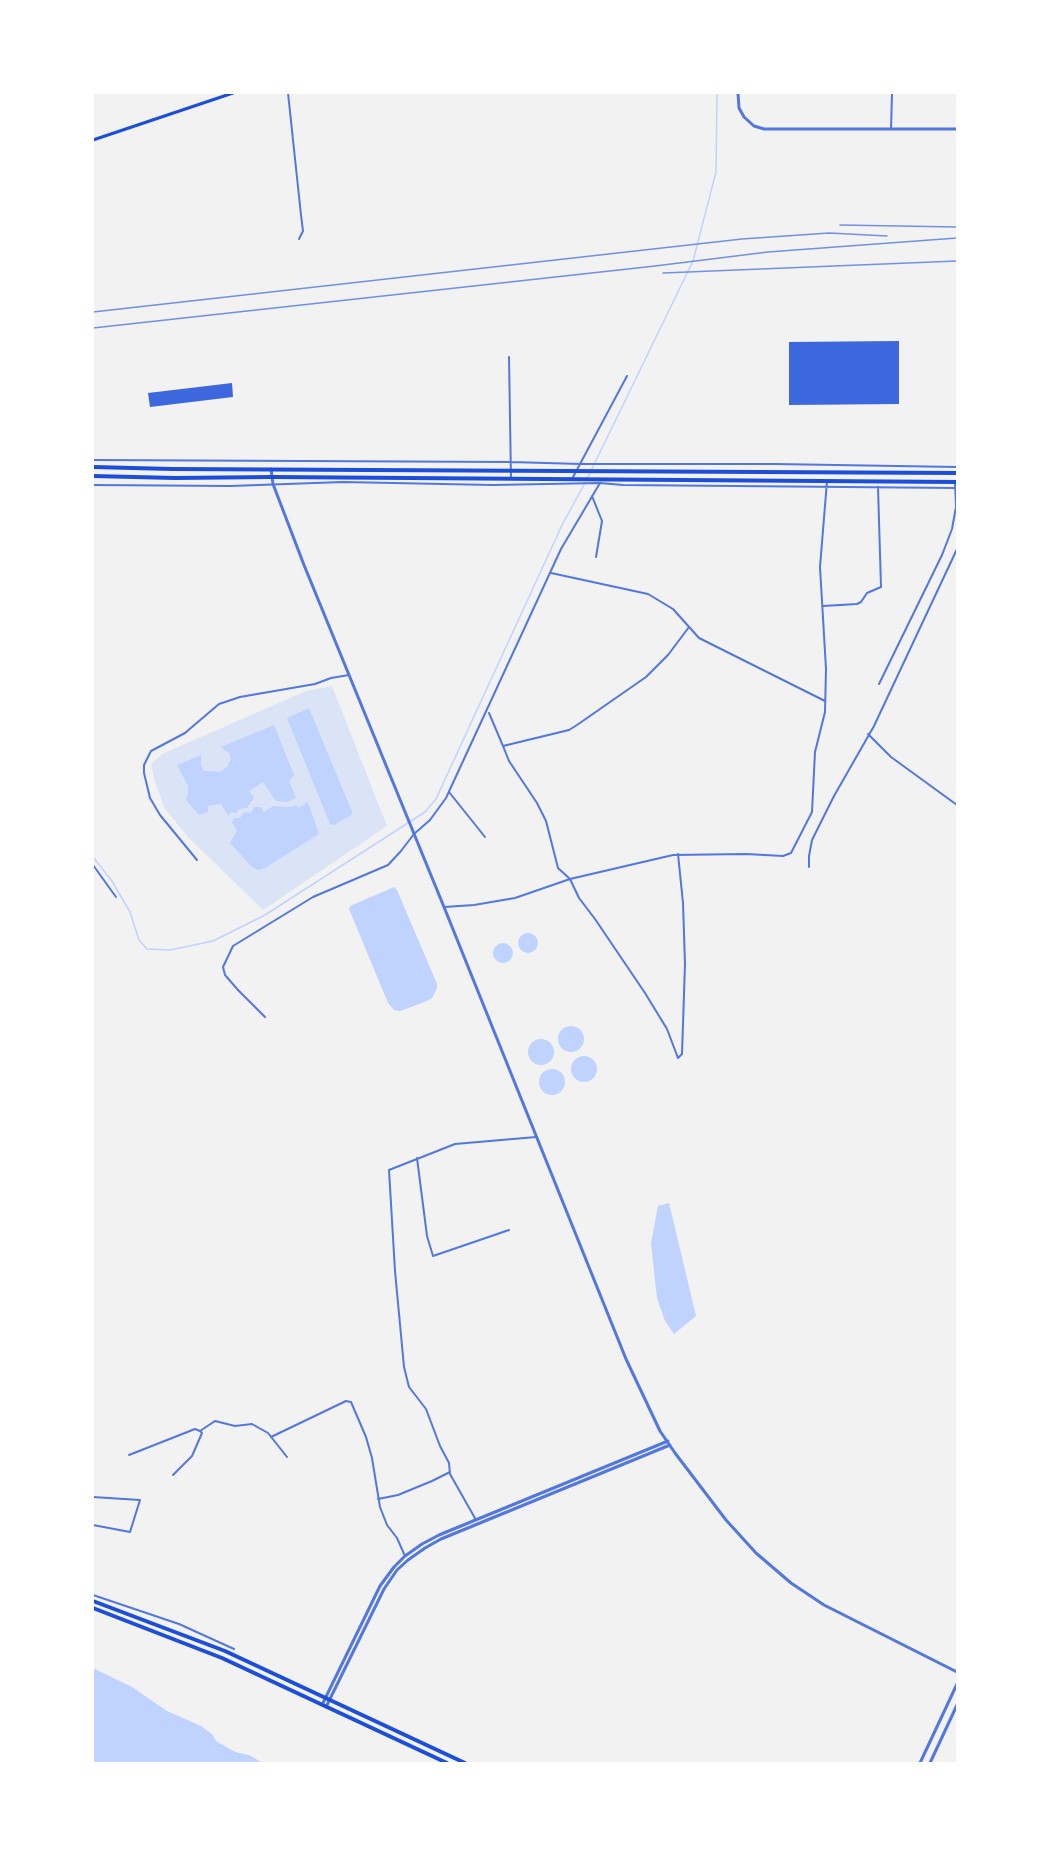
<!DOCTYPE html>
<html>
<head>
<meta charset="utf-8">
<style>
  body { margin:0 }
  #map { position:relative; width:1050px; height:1856px; overflow:hidden; background:#f2f2f2; font-family:"Space Grotesk",sans-serif }
  canvas { display:block }
  .frame { position:absolute; inset:0; border:94px solid #fff; pointer-events:none }
</style>
</head>
<body>
<div id="map">
<canvas width="1050" height="1856"></canvas>
<div class="frame"></div>
</div>
<script>
const g = document.querySelector('canvas').getContext('2d');
g.lineJoin = 'round';
function fillPath(path, color) { g.fillStyle = color; g.fill(path, 'evenodd'); }
const toPath = rows => new Path2D(rows.map(r => 'M' + r).join(''));
function stroke(path, color, width, dash) { g.strokeStyle = color; g.lineWidth = width; g.lineCap = dash ? 'butt' : 'round'; g.setLineDash(dash || []); g.stroke(path); }
fillPath(toPath([
  [332,686,387,826,263,910,188,837,165,809,154,779,151,764,162,754,306,691]
]), '#dbe4f7');
fillPath(toPath([
  [309,708,353,814,334,825,330,824,287,718],
  [274,725,294,775,289,781,296,798,287,802,276,801,263,782,249,791,254,798,247,808,239,809,236,813,231,812,228,815,221,804,208,806,208,812,199,815,186,800,188,793,188,786,177,765,201,755,201,765,204,771,221,772,228,766,231,759,229,753,221,747],
  [308,802,319,834,265,868,258,870,252,867,230,843,237,831,232,822,234,818,240,818,244,812,251,813,254,807,261,807,264,812,273,806,291,807,296,805,298,808],
  [394,887,397,890,437,984,437,988,432,998,427,1001,400,1011,394,1010,388,1003,349,909,350,906],
  '518 943a10 10 0 1 1 20 0a10 10 0 1 1-20 0Z',
  '493 953a10 10 0 1 1 20 0a10 10 0 1 1-20 0Z',
  '558 1039a13 13 0 1 1 26 0a13 13 0 1 1-26 0Z',
  '528 1052a13 13 0 1 1 26 0a13 13 0 1 1-26 0Z',
  '571 1069a13 13 0 1 1 26 0a13 13 0 1 1-26 0Z',
  '539 1082a13 13 0 1 1 26 0a13 13 0 1 1-26 0Z',
  [669,1203,696,1316,674,1334,665,1321,657,1298,651,1243,658,1206],
  [93,1668,132,1687,167,1711,201,1726,213,1735,216,1741,235,1752,249,1755,263,1763,93,1763]
]), '#bfd3fe');
stroke(toPath([
  [587,479,693,261,716,172,717,93],
  [93,857,112,881,130,912,139,940,147,949,170,950,213,941,265,915,425,812,436,799,563,523,585,483]
]), '#bfd3fe', 1.5);
fillPath(toPath([
  [899,341,899,404,789,405,789,342],
  [232,383,233,397,150,407,148,393]
]), '#3d67dc');
stroke(toPath([
  [288,93,301,215,303,231,299,239],
  [891,129,892,93],
  [509,357,511,479],
  [93,460,511,462,581,464,775,464,957,467],
  [572,479,627,376],
  [93,485,230,486,343,482,493,485,600,483,623,485,957,488],
  [592,496,602,521,596,557],
  [551,573,648,594,673,609,699,638,825,701],
  [823,606,857,604,861,602,867,593,881,587,878,487],
  [879,684,942,555,952,529,956,507,955,482],
  [489,713,503,746],
  [868,734,891,757,957,805],
  [449,792,485,837],
  [678,854,683,903,685,964,682,1054,678,1058,667,1029,645,993,595,919,579,898,570,879,558,868,546,821,537,803,509,761,503,746,569,730,577,725,646,677,668,655,689,627],
  [197,860,160,815,150,798,144,773,144,765,151,751,185,733,219,704,240,697,315,684,331,678,349,675],
  [93,865,116,897],
  [809,867,809,856,812,840,834,796,874,726,957,549],
  [444,907,474,905,515,898,570,879,673,855,746,854,783,856,791,853,812,812,815,752,825,712,826,669,820,567,827,481],
  [265,1017,238,990,225,975,223,967,233,946,313,897,388,865,401,851,414,834,430,820,446,798,561,549,600,483],
  [417,1158,427,1236,433,1256,509,1230],
  [200,1431,215,1421,235,1426,252,1424,268,1433,287,1457],
  [271,1437,346,1401,351,1402,366,1437,372,1458,380,1507,387,1525,397,1538,405,1556],
  [129,1455,195,1429,200,1431,202,1433,192,1456,173,1475],
  [93,1497,140,1500,130,1532,93,1525],
  [378,1499,398,1495,432,1481,450,1472],
  [476,1520,450,1474,449,1463,440,1446,426,1409,409,1387,404,1367,395,1271,389,1170,455,1144,536,1137],
  [93,1595,179,1624,234,1649]
]), '#5277de', 2);
stroke(toPath([
  [738,93,739,108,744,117,754,126,764,129,957,129],
  [271,469,273,484,304,565,444,907,626,1359,660,1431,675,1453,726,1520,756,1553,791,1583,824,1605,957,1672],
  [322,1705,380,1586,394,1567,405,1556,422,1544,439,1535,668,1441],
  [326,1707,384,1589,397,1570,408,1560,425,1548,441,1539,670,1445],
  [920,1763,957,1684],
  [930,1763,957,1705]
]), '#5277de', 3);
stroke(toPath([
  [93,140,233,93]
]), '#1d4ed8', 3);
stroke(toPath([
  [93,467,172,469,957,473],
  [93,476,175,478,272,477,957,482]
]), '#1d4ed8', 4);
stroke(toPath([
  [93,1601,225,1651,465,1763],
  [93,1608,222,1658,447,1763]
]), '#1d4ed8', 4);
stroke(toPath([
  [840,225,957,227],
  [663,273,957,261],
  [93,312,742,239,829,233,887,236],
  [93,328,655,266,768,252,957,238]
]), '#7290e2', 1.5);
</script>
</body>
</html>
